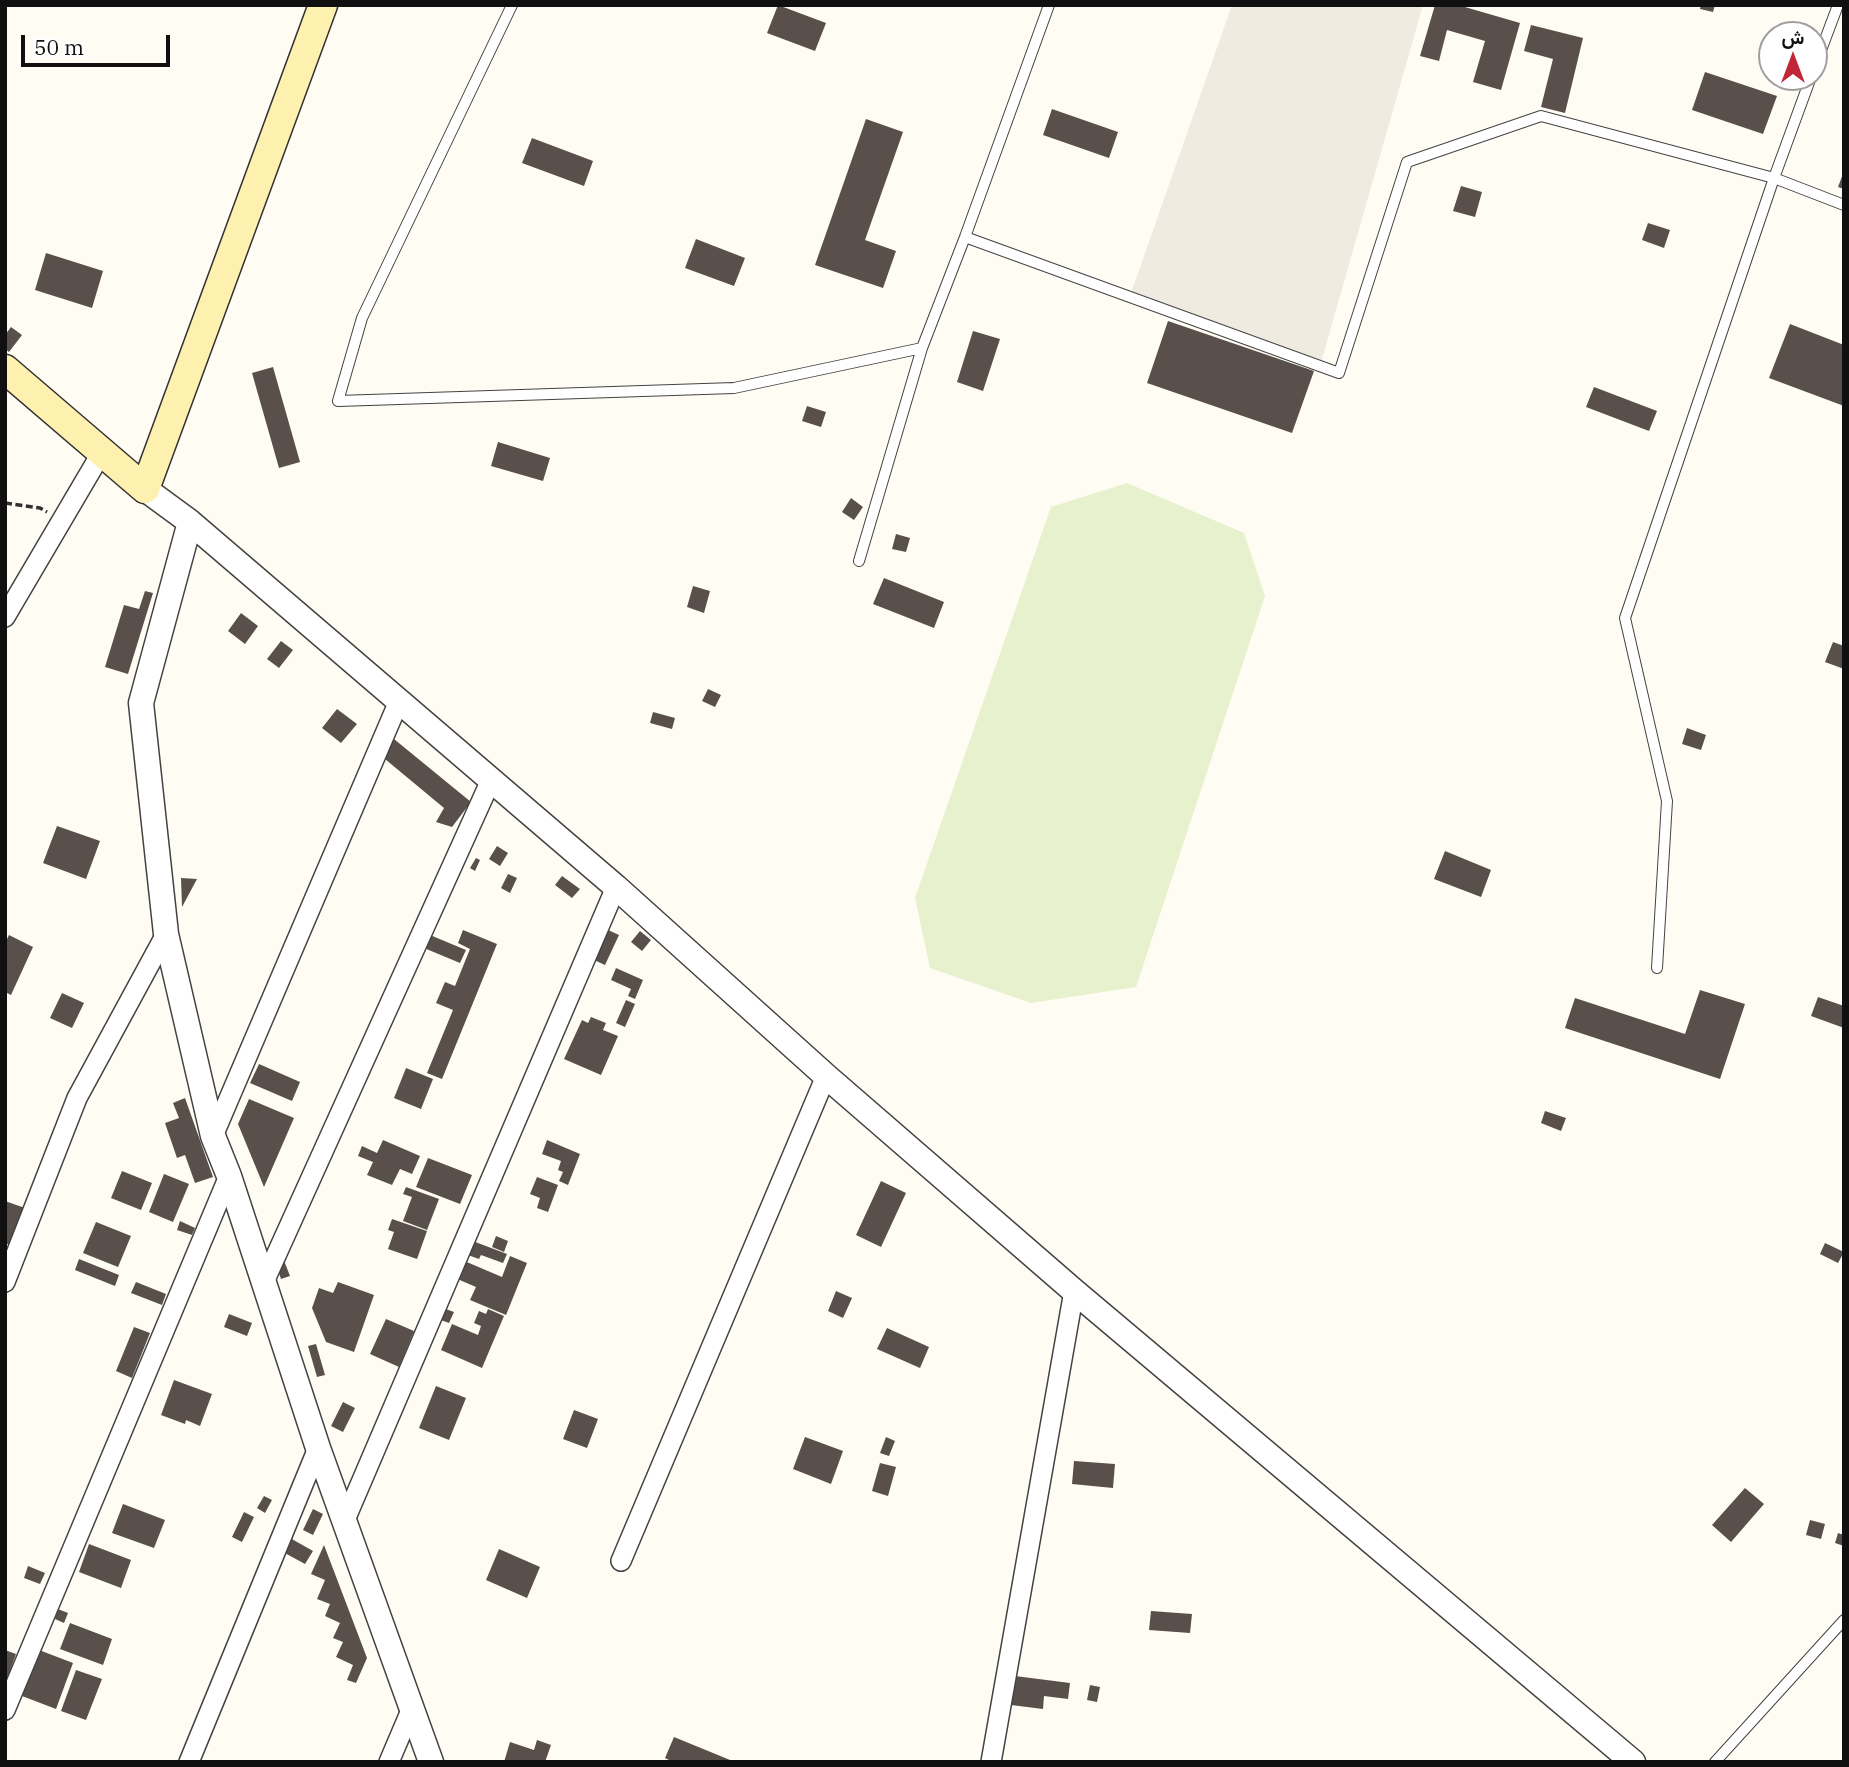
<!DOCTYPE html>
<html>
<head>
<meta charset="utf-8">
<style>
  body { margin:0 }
  #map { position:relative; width:1849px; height:1767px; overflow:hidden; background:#fffcf3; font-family:"IBM Plex Serif",Vazirmatn,serif }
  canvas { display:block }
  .frame { position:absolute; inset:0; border:7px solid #101010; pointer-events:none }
  .north { position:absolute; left:1758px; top:21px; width:70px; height:70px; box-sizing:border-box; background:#fff; border:2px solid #9f9f9f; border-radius:50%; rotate:0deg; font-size:19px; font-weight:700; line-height:28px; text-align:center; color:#101010 }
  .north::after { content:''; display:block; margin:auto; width:24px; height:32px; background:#c02839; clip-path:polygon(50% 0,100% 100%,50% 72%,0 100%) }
  .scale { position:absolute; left:21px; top:35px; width:149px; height:32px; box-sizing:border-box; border:4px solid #101010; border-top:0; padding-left:9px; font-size:21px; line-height:24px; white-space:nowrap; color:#101010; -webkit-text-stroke:5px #fff; paint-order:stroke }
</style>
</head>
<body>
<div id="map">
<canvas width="1849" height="1767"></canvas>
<div class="frame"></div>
<div class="north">ش</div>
<div class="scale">50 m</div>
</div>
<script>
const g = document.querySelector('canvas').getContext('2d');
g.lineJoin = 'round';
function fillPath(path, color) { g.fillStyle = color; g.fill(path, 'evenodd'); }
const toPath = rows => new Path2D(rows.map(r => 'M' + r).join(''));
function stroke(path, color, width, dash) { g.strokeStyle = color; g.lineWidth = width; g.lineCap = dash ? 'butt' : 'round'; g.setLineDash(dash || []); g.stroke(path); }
fillPath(toPath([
  [1127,483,1244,533,1265,596,1136,987,1031,1003,930,968,915,898,1051,507]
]), '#e7f1ce');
fillPath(toPath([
  [1232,5,1423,5,1320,366,1130,296]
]), '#f0ebe1');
fillPath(toPath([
  [778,5,826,23,815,51,767,33],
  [1435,5,1458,5,1520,23,1501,90,1473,82,1485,41,1447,30,1439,61,1420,56],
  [1701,5,1715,5,1713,12,1700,9],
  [1531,25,1583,38,1565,113,1541,107,1553,59,1524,51],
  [1705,72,1777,96,1763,134,1692,110],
  [1052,109,1118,132,1109,158,1043,135],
  [866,119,903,132,865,240,896,251,883,288,815,265],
  [532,138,593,161,584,186,522,163],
  [1844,171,1844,189,1838,187],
  [1461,186,1482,192,1475,217,1453,211],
  [1648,223,1670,230,1664,248,1642,240],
  [696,239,745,258,734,286,685,268],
  [46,253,103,271,92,308,35,290],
  [1168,321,1314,371,1292,433,1147,383],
  [1790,324,1844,345,1844,406,1769,378],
  [11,327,22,335,9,352,5,349,5,335],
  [973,331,1000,339,983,391,957,382],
  [273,367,300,462,279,468,252,373],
  [1594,387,1657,411,1649,431,1586,407],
  [807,406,826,412,821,427,802,421],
  [498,442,550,458,543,481,491,466],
  [851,498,863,507,854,520,842,512],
  [896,534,910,538,906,552,892,549],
  [884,578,944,602,934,628,873,604],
  [693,586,710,591,704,613,687,607],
  [145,591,153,593,128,674,105,667,124,605,139,609],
  [241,613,258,626,245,644,228,631],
  [281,641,293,650,279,668,267,659],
  [1833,642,1844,646,1844,669,1825,662],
  [708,689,721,695,715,707,702,701],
  [337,709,357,724,341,743,322,728],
  [653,712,675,718,672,729,650,723],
  [1687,728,1706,735,1701,750,1682,744],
  [394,739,471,802,452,827,436,822,444,808,385,759],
  [57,826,100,841,86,879,43,863],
  [497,846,508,853,500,866,489,859],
  [1445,851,1491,870,1481,897,1434,879],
  [476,858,480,860,475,871,470,868],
  [508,874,517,878,510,893,501,888],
  [562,876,580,889,572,898,555,885],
  [181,878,197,879,182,907],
  [606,929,619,935,605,965,592,959],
  [463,930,497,944,442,1079,427,1073,453,1010,436,1003,445,982,455,986,470,949,458,943],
  [640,931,651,940,642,951,631,942],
  [9,935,33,947,11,995,5,992,5,943],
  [430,935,466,950,460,963,424,948],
  [616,968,643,980,635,999,628,996,631,989,611,980],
  [1700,990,1745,1004,1720,1079,1565,1028,1575,998,1685,1034],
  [62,993,84,1003,72,1028,50,1018],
  [1818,997,1844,1006,1844,1028,1811,1016],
  [626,1000,635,1004,625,1027,616,1023],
  [591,1017,606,1023,603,1030,618,1036,601,1075,564,1059,582,1020,588,1023],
  [259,1064,300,1082,292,1101,250,1083],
  [406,1068,433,1079,421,1109,394,1098],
  [185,1098,213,1177,195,1183,185,1155,177,1158,165,1123,179,1118,173,1103],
  [249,1099,294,1118,264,1187,238,1124],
  [1545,1111,1566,1118,1561,1131,1541,1123],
  [383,1140,420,1156,412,1174,400,1169,392,1185,367,1175,373,1162,358,1156,362,1146,377,1153],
  [547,1140,580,1154,568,1185,559,1181,563,1172,558,1170,561,1161,542,1154],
  [428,1158,472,1175,460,1204,416,1187],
  [122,1171,152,1183,141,1210,111,1198],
  [164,1174,189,1184,173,1222,149,1212],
  [537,1177,558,1185,548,1212,537,1208,540,1198,530,1194],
  [881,1181,906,1193,881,1247,856,1235],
  [406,1187,439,1199,427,1230,403,1221,412,1197,403,1194],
  [5,1201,25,1208,10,1245,5,1243],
  [392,1219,427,1231,417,1259,388,1249,394,1232,388,1230],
  [180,1221,195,1228,192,1235,177,1230],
  [96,1222,131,1236,118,1267,83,1253],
  [496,1236,508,1241,504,1252,492,1247],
  [470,1240,507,1254,503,1263,481,1255,479,1259,465,1254],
  [1825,1243,1844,1252,1838,1263,1820,1254],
  [510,1256,527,1263,506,1315,470,1300,476,1287,455,1278,462,1260,502,1277],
  [283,1258,290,1276,281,1279,275,1261],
  [79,1259,119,1275,115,1286,75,1270],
  [136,1282,166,1294,162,1305,131,1293],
  [338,1282,374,1295,354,1352,326,1342,312,1308,319,1288,333,1293],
  [836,1291,852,1298,843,1318,828,1311],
  [443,1308,454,1312,449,1323,438,1319],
  [488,1309,504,1316,482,1368,441,1350,452,1324,478,1335,481,1326,474,1323,479,1311,486,1314],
  [229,1314,252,1323,247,1336,224,1327],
  [386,1319,414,1331,399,1367,370,1354],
  [134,1327,150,1333,132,1378,116,1371],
  [887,1328,929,1347,920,1368,877,1349],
  [316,1344,325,1375,317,1377,308,1346],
  [174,1380,212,1394,200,1426,186,1420,185,1424,161,1415],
  [436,1386,466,1398,449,1440,419,1428],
  [343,1402,355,1408,343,1432,331,1426],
  [574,1410,598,1419,587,1448,563,1439],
  [805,1437,843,1451,831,1484,793,1469],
  [886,1437,895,1441,889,1456,880,1453],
  [1074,1461,1115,1464,1113,1488,1072,1484],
  [880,1463,896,1467,888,1496,872,1491],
  [1745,1488,1764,1504,1731,1542,1712,1525],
  [264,1496,272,1500,265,1513,257,1508],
  [123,1504,165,1520,154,1548,112,1533],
  [313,1509,323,1514,313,1535,303,1530],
  [244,1512,254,1517,242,1542,232,1537],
  [1810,1520,1825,1524,1821,1539,1806,1535],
  [1838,1533,1844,1535,1844,1546,1835,1543],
  [290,1538,313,1551,305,1564,283,1552],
  [89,1544,131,1560,121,1588,79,1572],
  [324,1545,367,1658,356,1683,347,1680,353,1665,336,1657,343,1642,333,1638,340,1623,325,1616,330,1604,317,1599,325,1580,311,1574],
  [499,1549,540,1567,527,1598,486,1580],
  [28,1566,45,1573,40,1584,24,1578],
  [58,1609,68,1613,64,1623,55,1619],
  [1151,1611,1192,1614,1190,1633,1149,1630],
  [70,1623,112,1639,103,1665,60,1649],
  [5,1650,16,1654,6,1682,5,1682],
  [39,1650,73,1663,56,1709,22,1696],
  [76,1670,102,1679,86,1720,61,1711],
  [1015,1676,1070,1683,1068,1699,1044,1696,1043,1709,1011,1705],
  [1090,1685,1100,1687,1097,1702,1087,1700],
  [674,1737,735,1762,673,1762,665,1758],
  [537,1740,551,1745,545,1762,504,1762,510,1742,534,1750]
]), '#59504c');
const service = toPath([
  [512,5,362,318,338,401,734,388,922,348],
  [1814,69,1838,5],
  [965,237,1339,373,1407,162,1541,116,1774,178,1844,205],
  [859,561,922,348,965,237,1049,5],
  [1657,968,1667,801,1625,618,1774,178,1811,77],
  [1715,1762,1844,1620]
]);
const minor = toPath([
  [5,617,102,452],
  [213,1136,399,701],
  [5,1282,77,1098,166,934],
  [264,1282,491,780],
  [345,1520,616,887],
  [621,1561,826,1076],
  [5,1710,229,1176],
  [189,1762,318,1448],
  [389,1762,412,1708],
  [991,1762,1074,1291]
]);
const tertiary = toPath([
  [145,489,190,522,616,887,826,1076,1074,1291,1633,1762],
  [190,522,141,703,166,934,213,1136,229,1176,318,1448,431,1762]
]);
const secondary = toPath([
  [5,369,145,489,323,5]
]);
stroke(service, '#434343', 12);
stroke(minor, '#434343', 22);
stroke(tertiary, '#434343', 27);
stroke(secondary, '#323232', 31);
stroke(toPath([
  [5,503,40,508,47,512]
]), '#323232', 3.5, [7, 3.5]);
stroke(service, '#fff', 10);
stroke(minor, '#fff', 19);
stroke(tertiary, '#fff', 24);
stroke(secondary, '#fef0af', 28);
</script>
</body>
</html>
